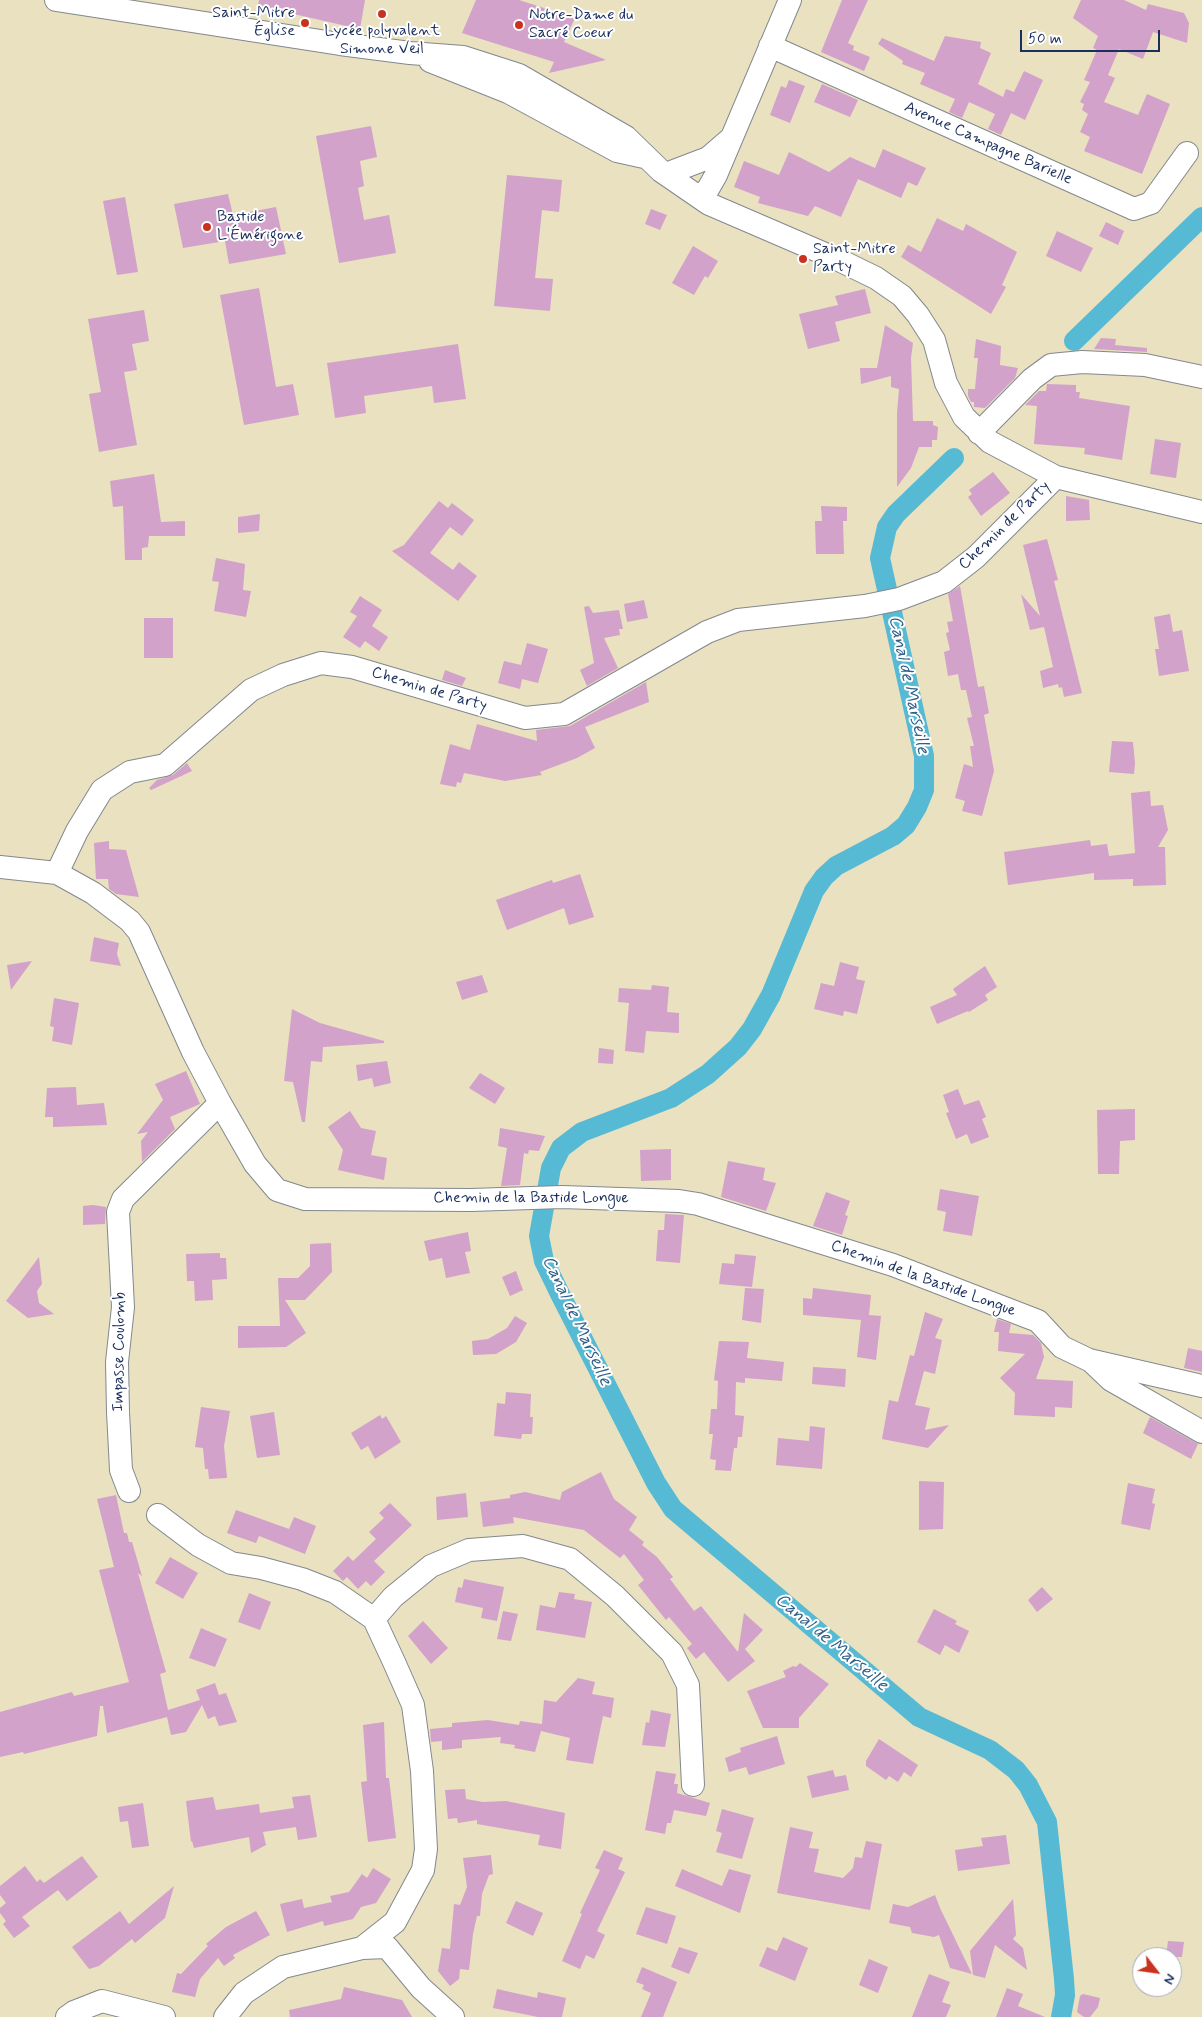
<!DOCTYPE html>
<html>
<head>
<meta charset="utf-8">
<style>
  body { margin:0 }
  #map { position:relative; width:1202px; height:2017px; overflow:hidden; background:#e9e1bf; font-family:Mynerve,sans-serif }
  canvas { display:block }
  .north { position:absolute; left:1132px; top:1947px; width:50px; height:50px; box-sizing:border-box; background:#fff; border:1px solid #a4acbf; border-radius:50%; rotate:120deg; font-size:14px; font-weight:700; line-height:20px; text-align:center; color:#1b2f5e }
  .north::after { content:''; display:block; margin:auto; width:18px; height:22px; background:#c8321e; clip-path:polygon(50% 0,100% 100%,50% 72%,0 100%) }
  .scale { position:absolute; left:1020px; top:30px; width:140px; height:22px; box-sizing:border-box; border:2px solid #1b2f5e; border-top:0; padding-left:6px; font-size:15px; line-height:18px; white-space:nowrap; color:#1b2f5e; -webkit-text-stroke:4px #fff; paint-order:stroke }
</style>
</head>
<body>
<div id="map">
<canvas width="1202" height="2017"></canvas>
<div class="north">N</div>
<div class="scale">50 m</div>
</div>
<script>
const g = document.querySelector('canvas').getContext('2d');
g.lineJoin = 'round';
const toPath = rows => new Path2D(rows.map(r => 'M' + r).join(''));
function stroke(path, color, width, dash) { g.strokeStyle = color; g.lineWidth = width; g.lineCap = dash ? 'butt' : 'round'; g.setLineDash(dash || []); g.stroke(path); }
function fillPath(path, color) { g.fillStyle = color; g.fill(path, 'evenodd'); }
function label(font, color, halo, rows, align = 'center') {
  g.font = font + ' Mynerve,sans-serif'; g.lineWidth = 4; g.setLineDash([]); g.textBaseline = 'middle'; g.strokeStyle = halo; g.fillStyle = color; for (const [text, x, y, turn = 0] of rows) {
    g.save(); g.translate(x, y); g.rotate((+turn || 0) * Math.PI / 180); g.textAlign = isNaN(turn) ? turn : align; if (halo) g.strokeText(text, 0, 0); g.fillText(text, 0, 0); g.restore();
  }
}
stroke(toPath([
  [1074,341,1202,217],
  [954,458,896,514,887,527,880,558,924,756,924,790,917,807,906,825,893,836,836,866,824,877,814,891,771,995,752,1029,738,1047,708,1074,671,1098,582,1132,561,1148,551,1168,539,1236,544,1261,560,1294,656,1483,673,1509,919,1717,990,1750,1016,1770,1028,1785,1047,1822,1064,1979,1065,1995,1061,2017]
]), '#56bad5', 20);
fillPath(toPath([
  [259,0,365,0,360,29,258,6],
  [476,0,519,0,575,18,564,42,606,60,549,73,554,62,462,33],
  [842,0,868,0,848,43,854,46,853,50,870,57,864,71,821,52],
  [1081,0,1124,0,1146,10,1148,4,1184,13,1189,23,1187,43,1153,32,1143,59,1119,49,1108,75,1115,78,1104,102,1138,115,1147,94,1170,104,1142,174,1084,151,1090,137,1080,132,1088,114,1082,110,1084,104,1080,102,1090,82,1084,80,1097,50,1093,48,1098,36,1073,18],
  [945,36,981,42,980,48,991,53,978,84,1003,97,1006,89,1014,92,1024,71,1043,80,1025,120,1011,113,1001,135,988,129,995,114,969,102,962,118,949,112,955,99,920,84,925,73,902,64,903,61,878,44,882,38,934,61],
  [789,80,805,86,790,123,770,115,781,86,786,88],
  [822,84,858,100,850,117,814,102],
  [371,126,377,157,360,161,364,186,358,188,364,220,389,215,396,253,339,263,316,136],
  [883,149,926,168,917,186,908,182,901,198,858,179,841,217,815,206,808,216,758,203,760,197,734,187,744,161,779,175,789,152,829,172,850,157,875,168],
  [507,175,562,180,559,212,542,210,535,278,553,279,550,311,494,306],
  [228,194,233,215,276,207,286,254,229,264,225,241,183,248,174,204],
  [125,197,138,272,117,275,103,201],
  [651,209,667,215,660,230,645,224],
  [937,218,963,231,966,224,1017,252,1002,285,1006,287,991,314,901,257,908,245,921,252],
  [1106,222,1124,231,1118,245,1099,236],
  [1057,231,1093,248,1081,272,1046,256],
  [693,246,718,261,708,278,705,276,694,295,672,283],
  [259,288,276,387,293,384,299,415,244,425,220,295],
  [865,289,871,313,835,322,840,341,808,349,799,314,838,305,835,296],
  [144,310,149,341,132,344,137,370,124,372,137,445,99,452,89,394,101,392,88,319],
  [885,325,913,343,911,358,913,421,933,421,933,425,938,427,937,440,932,440,932,447,919,447,911,468,897,487,897,413,899,389,891,387,891,376,861,384,860,368,877,368],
  [1101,338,1116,339,1115,345,1147,348,1147,352,1094,349],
  [976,339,1001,346,1000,365,1018,368,1015,378,985,408,974,407,974,402,971,402,968,396,968,389,975,389,978,358,974,358],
  [458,344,466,399,434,403,432,386,364,396,366,413,335,418,327,363],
  [1047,384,1076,385,1076,392,1080,392,1079,398,1130,406,1122,460,1084,454,1085,448,1034,444,1037,406,1025,405,1039,391,1046,391],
  [1155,439,1181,443,1176,478,1150,474],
  [993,472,1010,493,981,516,968,497,972,494,969,490],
  [154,474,161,522,185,521,185,536,149,536,148,547,142,548,142,560,125,560,123,506,113,507,110,481],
  [1066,496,1089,500,1090,520,1066,521],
  [439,501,448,508,452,503,474,520,462,536,450,527,430,553,453,570,459,562,477,576,458,601,392,551,404,545],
  [821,506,847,507,847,521,843,521,844,554,816,554,815,521,822,521],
  [260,514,259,531,238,533,238,517],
  [1047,539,1058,580,1054,581,1082,693,1064,697,1062,687,1059,688,1058,684,1043,688,1040,671,1053,667,1044,627,1030,630,1021,594,1040,616,1023,545],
  [216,558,245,564,243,590,251,591,246,617,214,611,219,582,212,581],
  [960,586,978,687,984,686,989,713,984,715,994,771,982,816,962,811,965,801,955,798,964,764,973,767,970,746,974,746,967,718,972,717,966,690,961,690,958,674,948,676,944,652,950,650,946,633,949,632,947,622,953,621,948,594],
  [360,596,382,610,372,626,388,637,379,651,365,641,360,648,343,637,357,616,350,612],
  [644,600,648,618,627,622,624,604],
  [589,606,593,613,619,610,623,629,619,629,620,635,604,638,618,668,587,686,580,670,594,663,584,607],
  [1170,614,1173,632,1182,630,1189,671,1159,676,1155,649,1159,649,1154,617],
  [144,618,173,618,173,658,144,658],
  [527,643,548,649,538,683,522,679,520,689,498,683,504,661,521,665],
  [445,670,466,678,462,686,442,680],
  [646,682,649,702,585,727,595,748,577,758,540,772,542,775,505,781,464,773,461,783,457,782,456,787,440,784,450,744,470,750,477,724,537,741,536,730,570,726],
  [1112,741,1133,742,1135,763,1134,774,1109,772],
  [187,763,192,771,151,790,149,788,157,780,173,775],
  [1150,791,1151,806,1163,805,1168,830,1158,847,1165,847,1166,885,1133,886,1133,879,1094,880,1094,873,1008,885,1004,852,1090,840,1091,846,1107,844,1109,856,1135,853,1131,793],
  [109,841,109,849,126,850,139,897,116,894,109,889,108,879,96,879,94,843],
  [580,874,594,917,569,925,564,908,507,930,496,900,552,880,553,883],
  [94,937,119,943,117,954,121,966,90,961],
  [32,961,11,990,7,965],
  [840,962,859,967,856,979,865,981,857,1014,844,1011,843,1016,814,1009,821,983,834,986],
  [985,966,997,987,985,995,988,1000,969,1012,968,1011,937,1024,930,1007,957,995,953,989],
  [482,975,488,992,462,1000,456,982],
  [652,985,669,987,667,1012,679,1013,679,1033,646,1031,644,1053,625,1051,629,1003,618,1002,619,988,651,990],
  [54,998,79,1003,72,1045,52,1041,54,1027,50,1026],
  [292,1009,320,1023,384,1041,384,1043,323,1047,322,1062,311,1061,305,1122,302,1122,293,1082,284,1081],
  [599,1048,614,1050,613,1064,598,1063],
  [387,1061,391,1083,374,1087,372,1078,358,1081,356,1065],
  [186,1071,200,1104,170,1117,175,1129,142,1162,141,1141,148,1132,137,1134,163,1100,155,1084],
  [480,1073,505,1088,495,1104,469,1088],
  [76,1087,77,1105,104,1103,107,1125,53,1127,53,1117,45,1117,47,1088],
  [958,1089,964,1105,979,1100,986,1117,982,1119,989,1137,971,1144,967,1134,956,1139,946,1113,949,1112,943,1095],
  [1135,1109,1135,1140,1120,1141,1119,1174,1098,1174,1097,1110],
  [350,1111,361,1128,376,1131,371,1155,387,1158,384,1180,338,1170,343,1150,328,1127],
  [500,1128,545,1136,539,1151,529,1150,528,1154,524,1153,520,1185,501,1186,507,1148,498,1146],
  [671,1149,671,1180,641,1181,640,1150],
  [728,1161,765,1168,763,1180,776,1183,766,1211,721,1197],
  [940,1189,979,1196,972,1236,943,1231,946,1212,937,1210],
  [826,1192,850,1201,845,1215,848,1216,842,1235,813,1226],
  [93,1205,106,1207,105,1224,83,1225,83,1206],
  [665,1214,684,1215,680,1263,656,1261,658,1230,664,1230],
  [468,1232,471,1251,465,1252,470,1273,446,1278,442,1258,429,1261,424,1241],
  [331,1243,332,1272,305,1300,285,1300,306,1333,286,1347,238,1348,238,1326,280,1326,278,1278,298,1278,310,1266,310,1244],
  [220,1253,220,1258,226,1258,227,1279,212,1280,213,1300,195,1301,194,1281,187,1281,186,1254],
  [735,1254,756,1256,752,1287,719,1284,722,1263,734,1264],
  [39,1257,42,1284,37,1291,39,1303,54,1314,28,1318,6,1301],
  [516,1271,523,1290,510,1296,502,1277],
  [745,1288,764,1289,761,1323,742,1320],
  [813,1288,871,1295,869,1315,881,1316,876,1360,857,1357,861,1320,803,1315,803,1298,812,1299],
  [925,1312,943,1319,935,1338,942,1340,935,1374,924,1371,915,1405,930,1408,925,1430,949,1425,928,1448,882,1439,889,1400,898,1402,910,1355,914,1356],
  [515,1316,527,1323,516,1342,496,1354,473,1355,472,1341,488,1339,507,1328],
  [997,1319,1011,1324,1009,1333,1033,1335,1041,1343,1044,1357,1036,1379,1073,1381,1072,1408,1055,1407,1055,1417,1014,1415,1015,1393,1000,1378,1025,1354,998,1351,999,1332,994,1332],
  [719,1341,749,1342,747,1358,784,1362,782,1381,745,1378,745,1383,736,1382,735,1415,744,1416,742,1437,738,1437,737,1448,734,1448,731,1471,715,1470,716,1460,710,1459,713,1434,709,1434,711,1409,717,1409,718,1381,714,1380],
  [1188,1348,1202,1351,1202,1372,1184,1368],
  [813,1367,846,1369,845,1387,812,1384],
  [506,1392,531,1394,530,1417,533,1417,532,1434,522,1434,521,1439,494,1436,497,1403,505,1404],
  [201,1407,230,1411,224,1446,227,1478,209,1479,208,1469,205,1469,203,1448,195,1447],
  [274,1412,280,1455,257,1458,250,1416],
  [380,1415,382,1419,386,1416,401,1442,375,1459,368,1446,361,1450,351,1433],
  [1150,1417,1198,1444,1191,1459,1143,1433],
  [810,1426,825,1428,822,1469,776,1465,778,1438,809,1441],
  [601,1472,614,1499,637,1517,629,1530,644,1542,642,1545,657,1557,673,1577,670,1579,694,1611,701,1606,738,1652,744,1613,763,1630,745,1649,755,1661,728,1682,704,1652,696,1659,687,1648,692,1644,669,1617,666,1620,638,1585,644,1580,624,1554,620,1558,584,1530,513,1517,514,1523,483,1527,480,1502,510,1498,510,1495,525,1492,560,1500,562,1492],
  [919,1481,944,1482,943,1529,919,1530],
  [1128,1483,1155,1489,1152,1503,1155,1504,1150,1530,1121,1524],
  [466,1493,468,1517,437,1520,436,1497],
  [116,1495,124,1533,127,1533,129,1542,132,1542,142,1576,138,1573,166,1672,160,1674,168,1710,200,1700,196,1690,215,1683,219,1695,226,1693,237,1722,219,1726,215,1716,208,1719,202,1705,186,1732,171,1735,167,1717,107,1733,103,1706,100,1706,97,1736,24,1754,23,1752,0,1757,0,1712,72,1692,74,1696,129,1682,99,1570,114,1567,97,1499],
  [390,1503,412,1525,374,1561,385,1572,371,1586,366,1581,358,1589,347,1577,343,1581,333,1571,348,1556,353,1561,376,1539,369,1532,384,1518,379,1513],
  [236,1510,289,1529,294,1517,316,1526,305,1554,259,1536,256,1543,227,1533],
  [170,1557,198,1573,183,1599,155,1583],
  [464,1579,504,1587,497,1621,481,1618,483,1608,455,1602,458,1587,462,1588],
  [1042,1587,1053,1599,1037,1612,1028,1600],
  [559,1592,575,1594,574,1599,592,1602,585,1638,536,1630,540,1605,555,1608],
  [249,1593,271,1602,260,1630,238,1622],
  [934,1609,957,1621,955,1624,969,1631,959,1653,945,1645,940,1655,917,1642],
  [503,1611,518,1614,511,1641,497,1639],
  [423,1621,448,1648,431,1664,408,1636],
  [201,1628,227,1639,215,1667,189,1658],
  [800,1663,829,1684,799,1718,799,1728,763,1728,747,1691,786,1677,783,1671,793,1666,796,1667],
  [578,1678,595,1682,592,1694,614,1698,611,1718,603,1716,593,1764,566,1760,570,1738,541,1731,535,1752,514,1748,515,1745,500,1743,501,1737,462,1740,462,1748,442,1750,442,1741,431,1742,430,1729,452,1727,452,1723,488,1720,519,1725,520,1721,542,1724,544,1700,556,1702],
  [651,1710,671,1714,665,1747,642,1745,646,1722,649,1723],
  [384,1722,386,1778,389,1778,396,1838,368,1842,361,1782,367,1781,363,1725],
  [777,1736,785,1764,749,1775,746,1767,729,1772,725,1758,741,1752,740,1748],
  [879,1739,918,1765,911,1777,904,1772,898,1782,889,1776,886,1780,866,1766,866,1761],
  [833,1770,835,1777,846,1775,849,1790,812,1798,807,1776],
  [656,1771,676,1774,674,1784,678,1784,677,1793,710,1803,706,1816,674,1810,671,1823,667,1823,665,1834,645,1830],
  [465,1789,466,1799,483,1802,506,1801,565,1813,561,1849,538,1845,540,1835,477,1824,477,1820,458,1823,457,1818,448,1819,445,1790],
  [310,1795,317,1837,298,1840,296,1827,263,1832,266,1845,251,1853,249,1837,194,1848,192,1841,191,1842,186,1801,213,1797,216,1810,259,1804,260,1813,294,1808,292,1797],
  [143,1803,149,1846,132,1848,128,1821,120,1822,118,1807],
  [722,1809,754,1818,742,1859,716,1852,722,1833,716,1831],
  [790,1827,813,1832,809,1848,819,1849,814,1872,843,1878,853,1868,855,1857,862,1858,866,1841,882,1844,870,1910,777,1893],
  [1006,1835,1010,1864,958,1871,955,1850,983,1846,981,1838],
  [604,1850,623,1858,618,1869,625,1872,597,1931,605,1935,594,1959,586,1955,580,1969,562,1961,582,1914,580,1913,600,1870,595,1868],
  [491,1855,493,1874,489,1875,482,1894,480,1916,477,1916,473,1934,469,1970,460,1969,459,1979,450,1986,438,1971,442,1948,450,1949,454,1904,460,1905,467,1887,463,1858],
  [82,1856,98,1877,67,1901,58,1890,22,1917,30,1926,14,1938,3,1924,6,1921,0,1913,0,1908,6,1903,0,1895,0,1886,25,1866,37,1882,40,1879,44,1883],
  [373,1868,391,1879,376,1903,361,1907,353,1919,324,1926,323,1921,287,1932,280,1904,302,1899,304,1908,332,1902,330,1896,349,1892,362,1874,367,1878],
  [682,1869,722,1886,729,1869,751,1875,740,1913,675,1886],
  [174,1886,165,1918,135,1943,132,1939,99,1966,89,1969,72,1947,120,1911,129,1924],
  [935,1895,940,1908,972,1974,950,1968,939,1935,934,1937,912,1933,910,1927,889,1923,893,1904,908,1907],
  [1013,1899,1016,1935,1013,1939,1023,1948,1027,1970,995,1945,985,1978,973,1975,970,1951],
  [516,1901,543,1913,533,1936,506,1923],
  [646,1907,676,1916,667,1944,636,1934],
  [256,1911,270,1935,233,1955,235,1958,224,1966,218,1958,200,1979,195,1997,172,1992,177,1973,181,1974,208,1946,206,1944,226,1927],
  [783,1937,808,1948,795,1981,759,1966,767,1947,777,1951],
  [1168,1941,1184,1942,1182,1957,1166,1957],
  [679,1947,698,1953,689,1974,671,1967],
  [869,1959,888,1967,878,1993,859,1985],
  [642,1967,677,1982,663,2017,641,2017,651,1993,642,1989,644,1985,636,1982],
  [929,1974,950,1982,942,2002,951,2005,946,2017,912,2017],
  [344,1987,402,2000,412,2017,290,2017,289,2010,341,1999],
  [1007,1988,1023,1994,1018,2006,1045,2017,996,2017],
  [497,1989,537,1998,538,1992,566,1998,562,2017,538,2017,493,2008],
  [1083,1994,1100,1998,1098,2007,1090,2017,1084,2017,1077,2012,1080,1996]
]), '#d2a2ca');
const minor = toPath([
  [56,0,340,44,410,53,463,57,519,75,626,137,661,171,709,204,839,260,876,278,902,296,918,315,934,340,946,383,964,417,990,442,1056,477,1202,512],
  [770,46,1134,209,1151,203,1187,153],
  [430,61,508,92,617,151,644,157],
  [666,174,708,158,730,139],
  [700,196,708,189,716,175,790,0],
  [979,433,1032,379,1051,365,1082,362,1145,365,1202,377],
  [0,867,57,873,93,893,130,921,139,932,193,1052,220,1103,255,1164,277,1190,305,1199,471,1200,562,1197,679,1201,698,1204,893,1265,1038,1321,1062,1347,1089,1360,1202,1386],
  [57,873,77,831,102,790,130,772,165,765,251,690,283,675,321,663,352,667,525,718,564,714,707,632,738,620,865,606,899,599,944,582,976,557,1056,477],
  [1090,1360,1111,1380,1202,1432],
  [129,1491,121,1470,118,1412,117,1362,123,1307,118,1212,123,1199,220,1103],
  [158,1515,198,1545,231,1563,261,1568,302,1579,335,1592,374,1619,394,1662,413,1705,422,1771,426,1849,423,1870,395,1922,362,1948],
  [374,1619,393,1597,431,1566,469,1550,523,1546,570,1559,615,1596,672,1653,688,1685,693,1785],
  [67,2017,74,2012,102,2001,164,2017],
  [225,2017,244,1993,283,1967,362,1948,387,1947,421,1988,453,2017]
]);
stroke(minor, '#82888e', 24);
stroke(minor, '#fff', 22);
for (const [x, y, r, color] of [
  [382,14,5,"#c8321e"],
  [305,23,5,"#c8321e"],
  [519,25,5,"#c8321e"],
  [207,227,5,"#c8321e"],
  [803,259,5,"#c8321e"]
]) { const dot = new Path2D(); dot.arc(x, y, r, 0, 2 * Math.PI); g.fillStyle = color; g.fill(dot); stroke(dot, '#fff', 2); }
label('16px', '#1b2f5e', '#fff', [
  ["Saint-Mitre",295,14,"right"],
  ["Église",295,32,"right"],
  ["Notre-Dame du",529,16],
  ["Sacré Coeur",529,34],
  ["Lycée polyvalent",382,32,"center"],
  ["Simone Veil",382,50,"center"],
  ["Bastide",217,218],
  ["L'Émérigone",217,236],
  ["Saint-Mitre",813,250],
  ["Party",813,268]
], 'left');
label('16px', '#1b2f5e', '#fff', [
  ["Avenue Campagne Barielle",988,144,24],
  ["Chemin de Party",1005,526,-44],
  ["Chemin de Party",429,690,17],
  ["Chemin de la Bastide Longue",531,1199],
  ["Chemin de la Bastide Longue",923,1279,20],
  ["Impasse Coulomb",120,1352,-89]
]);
label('italic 18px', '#306088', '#fff', [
  ["Canal de Marseille",908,685,78],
  ["Canal de Marseille",576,1321,65],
  ["Canal de Marseille",831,1643,40]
]);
</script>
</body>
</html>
